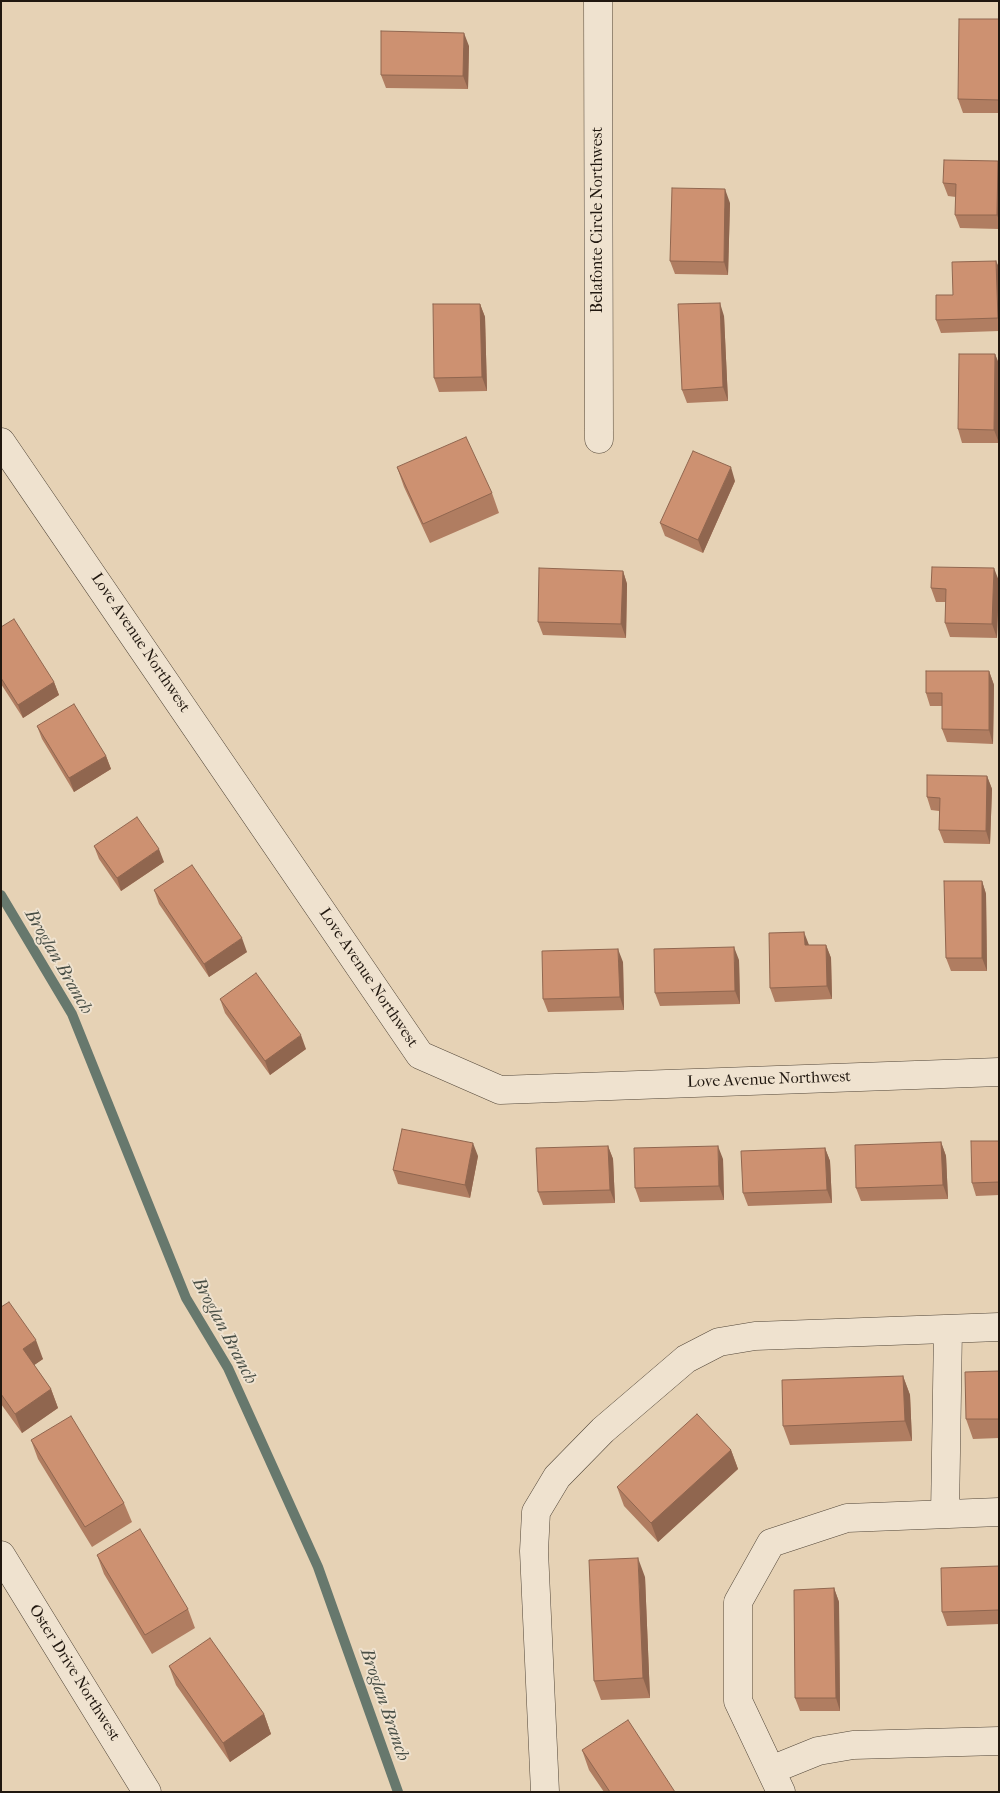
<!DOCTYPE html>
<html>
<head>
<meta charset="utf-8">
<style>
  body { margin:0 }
  #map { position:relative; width:1000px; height:1793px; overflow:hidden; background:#e6d2b5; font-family:"IM FELL French Canon",serif }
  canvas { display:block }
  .frame { position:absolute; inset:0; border:2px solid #20170f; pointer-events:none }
</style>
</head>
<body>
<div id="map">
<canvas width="1000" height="1793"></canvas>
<div class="frame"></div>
</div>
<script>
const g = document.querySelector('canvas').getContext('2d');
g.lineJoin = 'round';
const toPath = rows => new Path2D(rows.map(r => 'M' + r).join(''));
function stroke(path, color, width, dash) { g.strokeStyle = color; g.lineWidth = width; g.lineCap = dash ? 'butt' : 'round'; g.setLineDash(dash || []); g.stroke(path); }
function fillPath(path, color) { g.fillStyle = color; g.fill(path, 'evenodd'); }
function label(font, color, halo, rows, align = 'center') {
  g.font = font + ' "IM FELL French Canon",serif'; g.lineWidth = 4; g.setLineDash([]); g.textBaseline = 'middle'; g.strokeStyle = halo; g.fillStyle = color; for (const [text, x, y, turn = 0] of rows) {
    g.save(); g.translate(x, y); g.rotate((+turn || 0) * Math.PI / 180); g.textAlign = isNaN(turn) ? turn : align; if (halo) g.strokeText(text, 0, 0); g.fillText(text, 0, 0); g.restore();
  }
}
stroke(toPath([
  [1,895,72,1014,186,1298,228,1368,318,1567,398,1792]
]), '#67786d', 10);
const minor = toPath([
  [598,1,599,439],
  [1,442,420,1055,500,1090,999,1072],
  [945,1514,948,1329],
  [1,1555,147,1792],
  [771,1770,818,1751,853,1745,999,1741],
  [545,1792,534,1551,536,1512,557,1477,603,1430,686,1359,719,1342,755,1336,999,1327],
  [781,1792,738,1701,738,1602,771,1543,847,1518,999,1512]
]);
stroke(minor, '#524638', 29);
stroke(minor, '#efe2cf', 28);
fillPath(toPath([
  [999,19,999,113,963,113,958,99],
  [469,46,468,89,386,88,381,75],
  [999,163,999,229,960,228,955,215,956,197,948,196,943,183],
  [730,203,728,275,675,274,670,261],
  [999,267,999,331,941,333,936,320,953,295],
  [480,304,485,317,487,391,439,392,434,378],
  [724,316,728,401,687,403,682,390],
  [995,354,999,364,999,443,962,443,958,429],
  [397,467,492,493,499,513,430,543,404,487],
  [735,481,703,553,665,536,660,523],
  [623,571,627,584,626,638,543,635,538,622],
  [999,581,997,638,950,637,945,623,946,602,936,602,931,588],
  [1,627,54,682,59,695,23,718,1,684],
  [989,671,994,685,993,744,947,742,942,729,942,706,930,706,926,693],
  [37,726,106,756,111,769,74,792,42,739],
  [987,776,992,789,990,844,944,843,939,830,939,811,931,810,927,797],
  [94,846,164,862,121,891,99,859],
  [982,881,986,894,987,971,951,971,946,958],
  [154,890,247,952,209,977,159,904],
  [826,945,831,958,832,999,775,1002,770,988],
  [739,960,740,1004,660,1006,655,993],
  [623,962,624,1010,548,1012,543,999],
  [220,999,306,1049,270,1075,225,1013],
  [999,1141,999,1195,976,1196,972,1183],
  [941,1142,946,1156,948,1199,861,1201,856,1188],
  [608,1146,613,1159,615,1203,543,1205,538,1192],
  [825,1148,830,1161,832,1203,748,1206,743,1193],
  [478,1156,470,1198,398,1184,393,1170],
  [723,1159,724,1200,640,1202,635,1188],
  [1,1307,43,1359,34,1365,51,1389,58,1408,22,1433,1,1404],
  [999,1371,999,1438,973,1439,966,1419],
  [903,1376,910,1395,912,1441,790,1445,783,1426],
  [31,1440,124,1503,132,1522,92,1547,38,1459],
  [731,1450,738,1469,658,1542,624,1506,617,1487],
  [97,1555,188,1609,195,1628,152,1654,104,1574],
  [999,1566,999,1624,947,1626,942,1612],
  [645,1577,650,1698,601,1700,594,1681],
  [834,1588,839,1602,840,1711,800,1711,795,1698],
  [169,1666,264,1714,271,1734,230,1762,176,1685],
  [582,1750,675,1792,604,1792,589,1770]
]), '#b07d61');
fillPath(toPath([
  [464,33,469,46,468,89,463,76],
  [998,161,999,163,999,220,997,215],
  [725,189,730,203,728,275,724,262],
  [996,261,999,267,999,321,998,318],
  [720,303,724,316,728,401,723,387],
  [480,304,485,317,487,391,482,377],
  [995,354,999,364,999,443,994,430],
  [731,467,735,481,703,553,698,540],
  [994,568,999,581,997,638,992,624],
  [623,571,627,584,626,638,621,624],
  [989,671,994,685,993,744,989,730],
  [54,682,59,695,23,718,18,705],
  [106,756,111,769,74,792,69,778],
  [987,776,992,789,990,844,986,831],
  [159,849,164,862,121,891,117,878],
  [982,881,986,894,987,971,982,958],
  [804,932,809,945,810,959,805,945],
  [242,938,247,952,209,977,204,964],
  [826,945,831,958,832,999,827,986],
  [734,947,739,960,740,1004,735,991],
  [618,949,623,962,624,1010,620,997],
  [301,1035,306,1049,270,1075,265,1061],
  [941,1142,946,1156,948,1199,943,1185],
  [473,1143,478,1156,470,1198,465,1185],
  [608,1146,613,1159,615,1203,610,1190],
  [718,1146,723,1159,724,1200,719,1186],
  [825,1148,830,1161,832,1203,827,1190],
  [36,1340,43,1359,30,1368,23,1349],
  [903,1376,910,1395,912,1441,905,1421],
  [51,1389,58,1408,22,1433,15,1414],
  [731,1450,738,1469,658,1542,651,1523],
  [638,1558,645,1577,650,1698,643,1678],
  [834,1588,839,1602,840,1711,836,1698],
  [264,1714,271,1734,230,1762,223,1743]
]), '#90664f');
const building = toPath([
  [959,19,999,19,999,100,958,99,959,19],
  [381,31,464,33,463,76,381,75,381,31],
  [944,160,998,161,997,215,955,215,956,184,943,183,944,160],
  [672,188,725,189,724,262,670,261,672,188],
  [996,261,998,318,936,320,936,295,953,295,952,262,996,261],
  [720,303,723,387,682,390,678,304,720,303],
  [433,304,480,304,482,377,434,378,433,304],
  [959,354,995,354,994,430,958,429,959,354],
  [466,437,492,493,423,524,397,467,466,437],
  [693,451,731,467,698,540,660,523,693,451],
  [932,567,994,568,992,624,945,623,946,589,931,588,932,567],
  [539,568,623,571,621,624,538,622,539,568],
  [14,619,54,682,18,705,1,678,1,627,14,619],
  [926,671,989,671,989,730,942,729,942,693,926,693,926,671],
  [74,704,106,756,69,778,37,726,74,704],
  [927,775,987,776,986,831,939,830,940,798,927,797,927,775],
  [137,817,159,849,117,878,94,846,137,817],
  [192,865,242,938,204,964,154,890,192,865],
  [944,881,982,881,982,958,946,958,944,881],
  [804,932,805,945,826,945,827,986,770,988,769,933,804,932],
  [734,947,735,991,655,993,654,949,734,947],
  [618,949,620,997,543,999,542,951,618,949],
  [256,973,301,1035,265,1061,220,999,256,973],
  [402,1129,473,1143,465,1185,393,1170,402,1129],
  [971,1141,999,1141,999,1182,972,1183,971,1141],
  [941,1142,943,1185,856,1188,855,1145,941,1142],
  [608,1146,610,1190,538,1192,536,1148,608,1146],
  [718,1146,719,1186,635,1188,634,1148,718,1146],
  [825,1148,827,1190,743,1193,741,1151,825,1148],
  [9,1302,36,1340,23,1349,51,1389,15,1414,1,1394,1,1307,9,1302],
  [999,1371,999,1419,966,1419,965,1372,999,1371],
  [903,1376,905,1421,783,1426,782,1380,903,1376],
  [697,1414,731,1450,651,1523,617,1487,697,1414],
  [71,1416,124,1503,85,1527,31,1440,71,1416],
  [140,1529,188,1609,145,1635,97,1555,140,1529],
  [638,1558,643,1678,594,1681,589,1560,638,1558],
  [999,1566,999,1610,942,1612,941,1568,999,1566],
  [834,1588,836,1698,795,1698,794,1590,834,1588],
  [210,1638,264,1714,223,1743,169,1666,210,1638],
  [628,1720,675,1792,610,1792,582,1750,628,1720]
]);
fillPath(building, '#cd9171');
stroke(building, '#90664f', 1);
label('16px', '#20170f', '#efe2cf', [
  ["Belafonte Circle Northwest",598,220,-90],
  ["Love Avenue Northwest",140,643,56],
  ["Love Avenue Northwest",368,978,56],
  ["Love Avenue Northwest",769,1080,-2],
  ["Oster Drive Northwest",74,1673,58]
]);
label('italic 18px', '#494f46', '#efe2cf', [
  ["Broglan Branch",58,962,60],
  ["Broglan Branch",224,1331,62],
  ["Broglan Branch",384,1705,71]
]);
</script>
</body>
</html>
